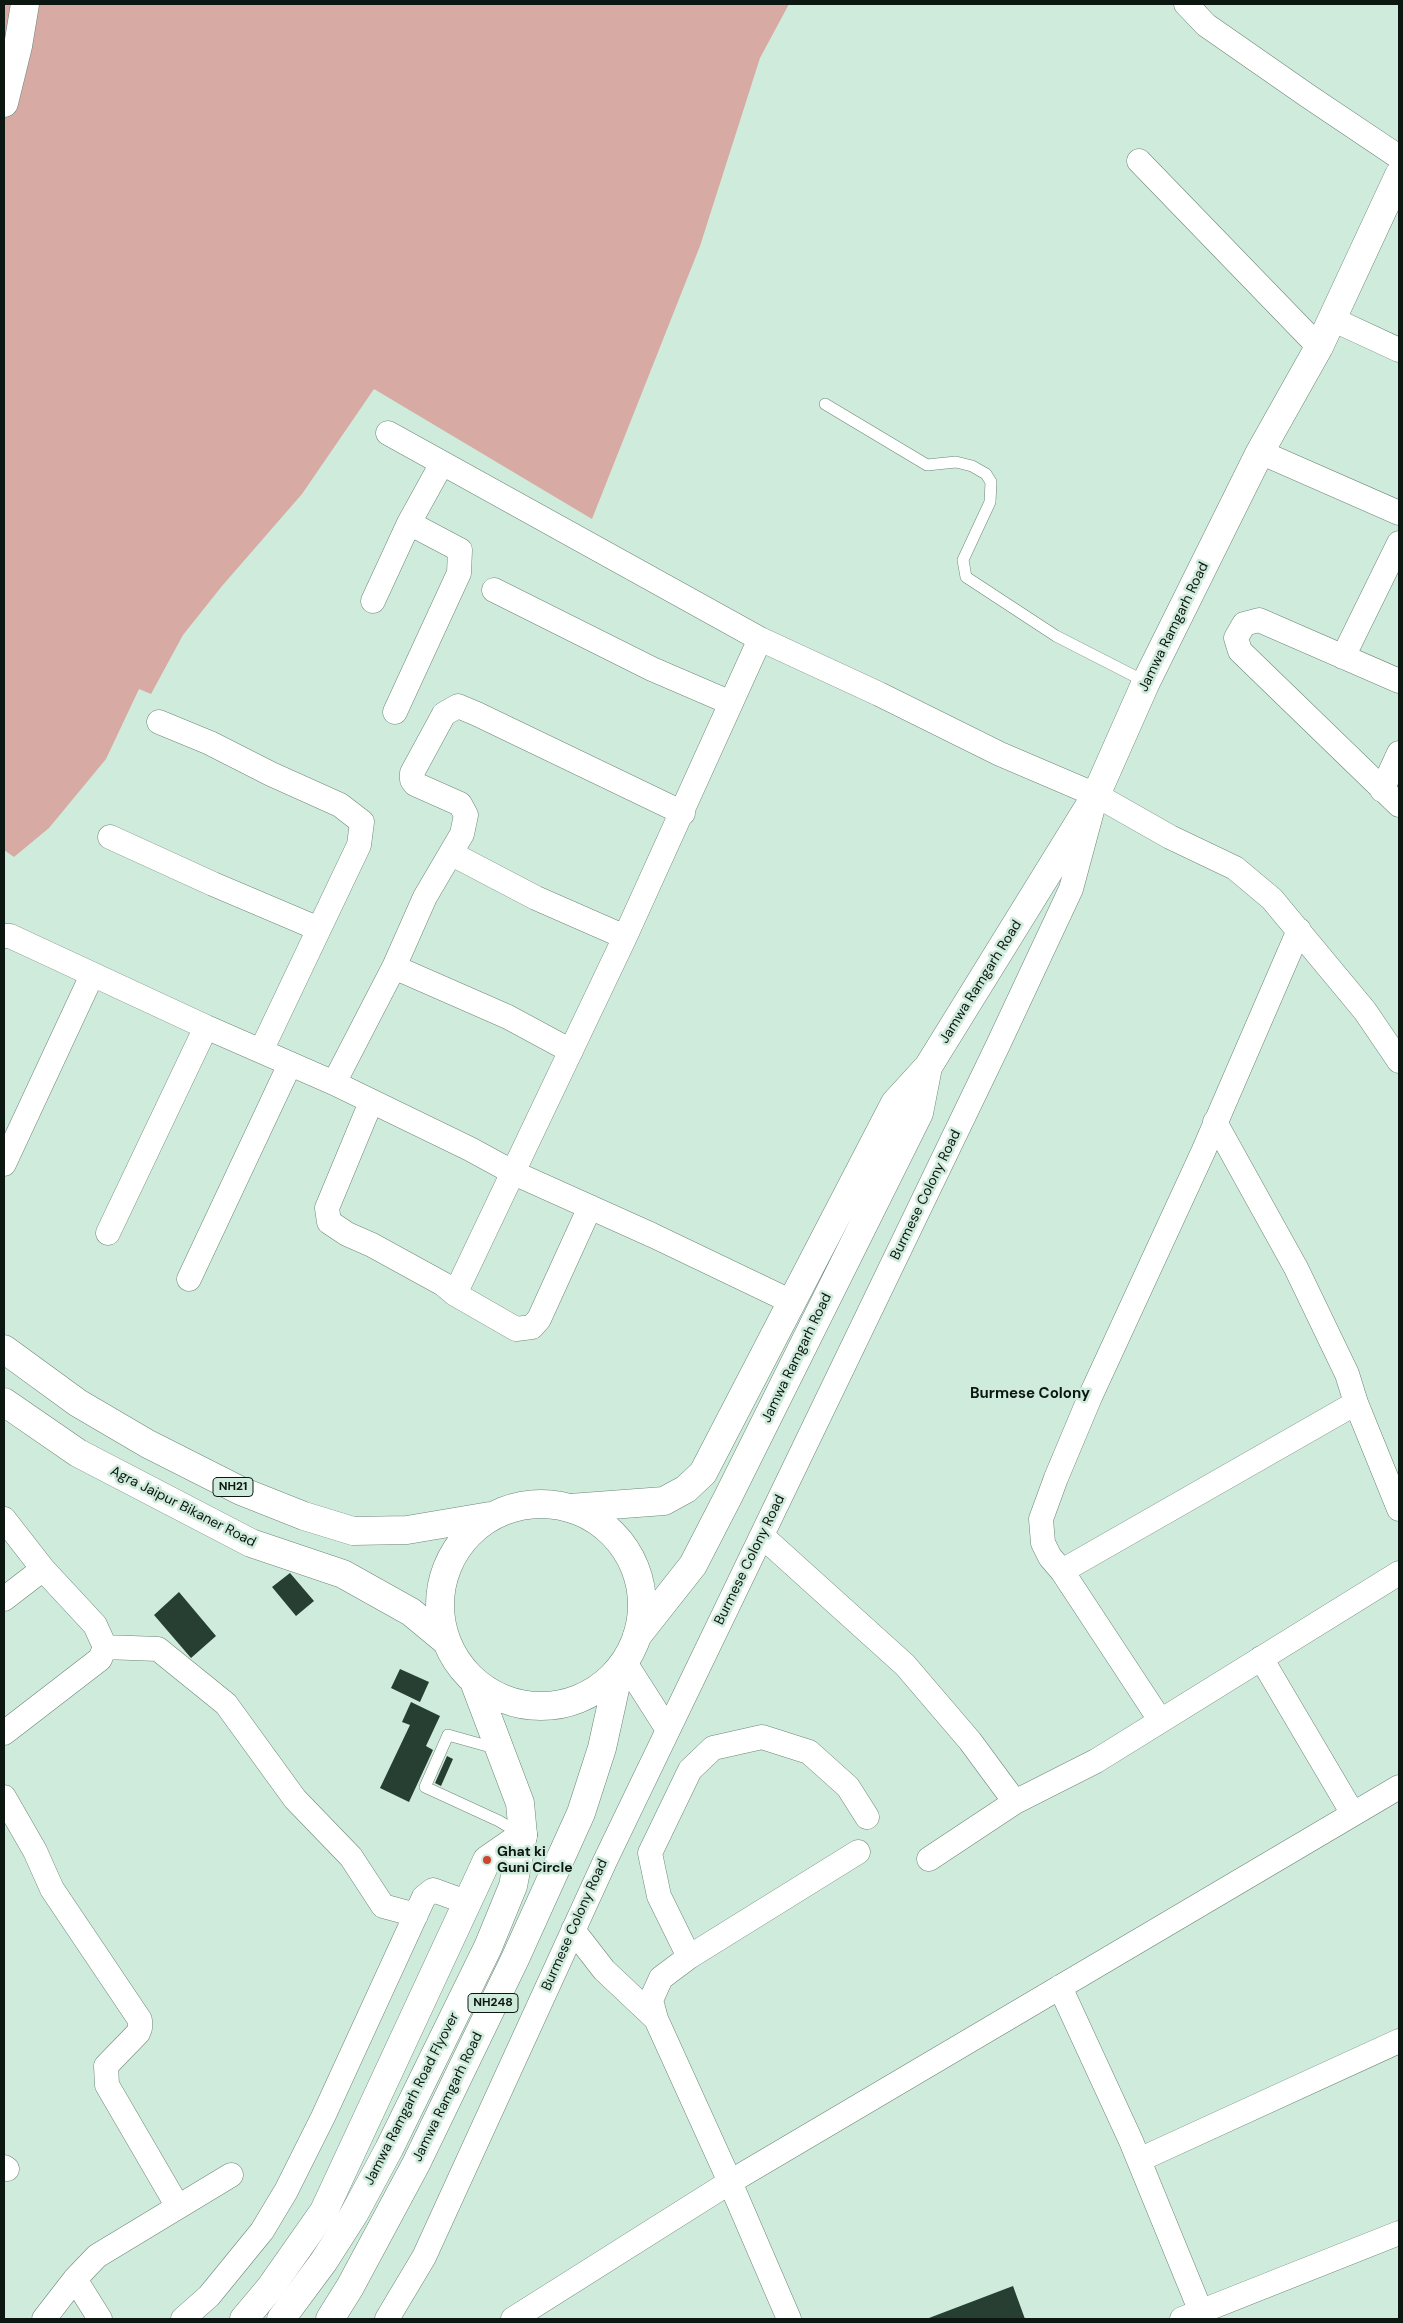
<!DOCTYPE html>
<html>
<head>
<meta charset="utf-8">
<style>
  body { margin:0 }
  #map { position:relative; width:1403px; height:2323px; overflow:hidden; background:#cfebdb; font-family:"DM Sans",sans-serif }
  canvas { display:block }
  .frame { position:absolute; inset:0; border:5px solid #0d1712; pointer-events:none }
</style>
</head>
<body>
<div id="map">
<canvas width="1403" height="2323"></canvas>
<div class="frame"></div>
</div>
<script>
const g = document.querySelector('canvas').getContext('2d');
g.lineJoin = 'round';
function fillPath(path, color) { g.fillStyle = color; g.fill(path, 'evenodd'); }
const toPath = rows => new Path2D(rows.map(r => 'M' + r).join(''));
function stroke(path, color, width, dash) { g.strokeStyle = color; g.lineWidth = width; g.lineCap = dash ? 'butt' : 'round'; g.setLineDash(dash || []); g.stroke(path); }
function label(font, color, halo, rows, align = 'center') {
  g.font = font + ' "DM Sans",sans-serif'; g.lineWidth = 5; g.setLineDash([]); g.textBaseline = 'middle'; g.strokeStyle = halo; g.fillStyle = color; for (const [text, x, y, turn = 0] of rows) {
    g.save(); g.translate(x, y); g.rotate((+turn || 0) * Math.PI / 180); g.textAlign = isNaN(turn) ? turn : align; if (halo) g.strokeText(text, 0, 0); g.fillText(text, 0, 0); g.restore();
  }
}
fillPath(toPath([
  [4,4,789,4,760,58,700,246,592,519,374,389,302,494,222,586,183,635,151,694,139,689,106,759,49,828,14,857,4,850]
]), '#d7aba3');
fillPath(toPath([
  [290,1573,314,1601,296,1616,272,1587],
  [179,1592,216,1636,191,1658,154,1615],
  [400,1669,429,1682,420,1702,391,1688],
  [411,1702,440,1716,426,1746,433,1750,409,1802,380,1788,410,1725,402,1722],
  [447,1756,453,1759,441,1786,435,1783],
  [1013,2286,1025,2319,930,2319,929,2318]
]), '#273e32');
const service = toPath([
  [825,404,927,465,956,462,972,466,986,474,991,482,990,502,963,560,966,577,1056,636,1146,682],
  [498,1749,448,1735,425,1787,499,1821,521,1834]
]);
const minor = toPath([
  [1186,4,1206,25,1308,96,1399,157],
  [1139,161,1319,347],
  [1332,319,1399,350],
  [388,433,760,639,879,694,1000,754,1096,795,1170,837,1235,868,1272,899,1365,1011,1399,1061],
  [1260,452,1399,513],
  [494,590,652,669,731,703],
  [373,601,409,523,441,465],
  [1343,657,1399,543],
  [1399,681,1259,620,1244,624,1236,638,1240,651,1399,805],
  [395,712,459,573,460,550,409,523],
  [159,722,210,743,271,774,340,805,362,822,359,845,261,1051],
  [1382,790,1399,753],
  [110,837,213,884,319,929],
  [452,854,536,898,625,937],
  [4,936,10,936,206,1027,334,1083,470,1149,514,1173,652,1235,792,1302],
  [394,967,508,1017,571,1051],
  [334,1083,394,967,425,897,462,834,466,815,460,804,415,784,412,780,412,773,444,714,458,706,477,714,683,813],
  [371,1102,327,1208,329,1222,347,1234,372,1245,443,1284,455,1294,625,937,760,639],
  [1215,1122,1296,1268,1347,1374,1356,1403,1399,1509],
  [4,1164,92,975],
  [108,1233,206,1027],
  [189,1279,290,1064],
  [455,1294,516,1329,532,1327,539,1319,590,1207],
  [4,1519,43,1569,95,1625,105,1647,100,1659,4,1733],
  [762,1536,905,1665,970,1741,1015,1802],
  [1062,1571,1356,1403],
  [4,1599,43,1569],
  [105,1647,158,1649,226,1704,295,1799,351,1857,383,1906,416,1915],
  [1261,1658,1353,1814],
  [624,1661,668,1730],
  [1160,1720,1062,1571,1050,1557,1043,1543,1041,1519,1056,1478,1090,1397,1203,1152,1299,930],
  [4,1797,35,1851,52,1889,140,2020,140,2028,138,2033,106,2066,107,2085,178,2207],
  [858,1852,689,1957,661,1978,651,2000,656,2019,730,2182,1399,1787],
  [929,1859,1015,1802,1096,1761,1399,1573],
  [573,1930,604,1970,656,2019],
  [689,1957,659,1896,650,1853,690,1770,713,1748,762,1737,809,1752,848,1787,867,1817],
  [1060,1987,1131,2141,1201,2312],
  [1139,2160,1399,2041],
  [4,2167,7,2169],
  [75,2279,100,2319],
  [44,2319,75,2279,97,2256,231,2175],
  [183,2319,209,2296,262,2231,286,2191,323,2117,424,1897,433,1890,466,1902],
  [387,2319,424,2257,605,1861,998,1045,1071,889,1092,811],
  [513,2319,730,2182,789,2319],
  [1182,2319,1399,2233]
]);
const secondary = toPath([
  [570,1508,664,1501,686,1489,703,1473,895,1103,928,1067,1096,795,1146,682,1260,452,1319,347,1399,175],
  [637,1636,693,1565,728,1497,919,1113,928,1067],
  [244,2319,270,2288,324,2211,487,1860,523,1835]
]);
const trunk = toPath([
  [4,103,18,46,25,4],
  [4,1349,78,1403,148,1444,241,1491,304,1516,353,1531,407,1530,490,1516],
  [4,1402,78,1453,251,1543,343,1574,411,1612,446,1641],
  '440 1605a101 101 0 1 1 202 0a101 101 0 1 1-202 0Z',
  [281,2319,324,2261,354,2214,389,2149,488,1947,513,1886,523,1835,520,1803,475,1684],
  [330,2319,350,2287,416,2164,515,1959,581,1813,602,1748,619,1671]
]);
stroke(service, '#6c8678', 12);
stroke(minor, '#6c8678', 25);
stroke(secondary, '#6c8678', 29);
stroke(trunk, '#6c8678', 29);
stroke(service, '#fff', 11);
stroke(minor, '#fff', 24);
stroke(secondary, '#fff', 28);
stroke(trunk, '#fff', 28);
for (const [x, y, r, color] of [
  [487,1860,5,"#d04333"]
]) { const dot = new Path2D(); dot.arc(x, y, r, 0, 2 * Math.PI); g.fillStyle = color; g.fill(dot); stroke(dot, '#cfebdb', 2); }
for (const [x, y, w] of [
  [233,1487,40],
  [493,2003,50]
]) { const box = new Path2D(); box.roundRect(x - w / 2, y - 9.5, w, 19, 4); g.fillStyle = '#cfebdb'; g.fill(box); stroke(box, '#0d1712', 1); }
label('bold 12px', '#0d1712', null, [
  ["NH21",233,1487],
  ["NH248",493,2003]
]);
label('14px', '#0d1712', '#cfebdb', [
  ["Jamwa Ramgarh Road",1174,627,-64],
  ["Jamwa Ramgarh Road",981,982,-58],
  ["Burmese Colony Road",926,1195,-64],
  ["Jamwa Ramgarh Road",797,1358,-64],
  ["Agra Jaipur Bikaner Road",183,1507,27],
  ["Burmese Colony Road",750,1560,-64],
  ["Burmese Colony Road",575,1925,-66],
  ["Jamwa Ramgarh Road",448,2097,-64],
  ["Jamwa Ramgarh Road Flyover",412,2099,-63]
]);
label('bold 14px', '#0d1712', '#cfebdb', [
  ["Ghat ki",497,1852],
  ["Guni Circle",497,1868]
], 'left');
label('bold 15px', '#0d1712', '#cfebdb', [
  ["Burmese Colony",1030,1394]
]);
</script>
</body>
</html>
